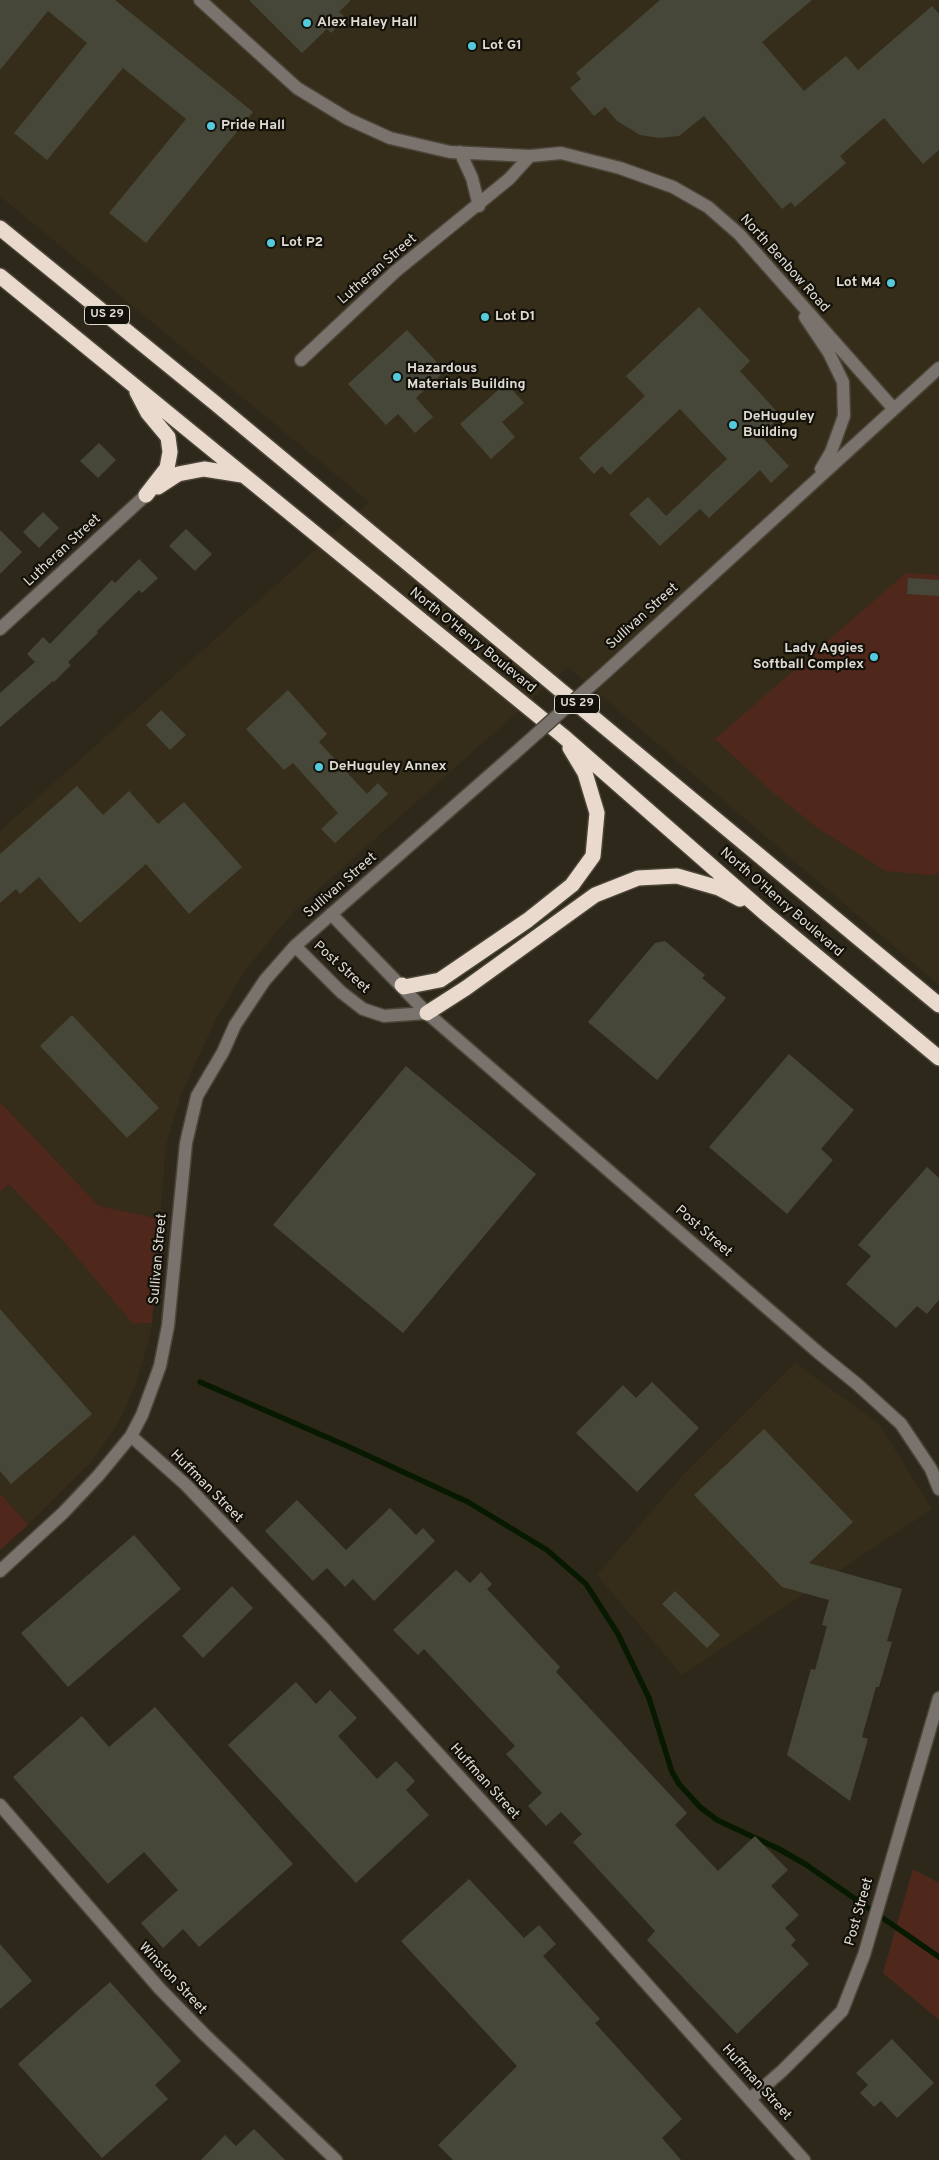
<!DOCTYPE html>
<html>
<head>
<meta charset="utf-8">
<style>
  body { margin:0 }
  canvas { display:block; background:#2e281b }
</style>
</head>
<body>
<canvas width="939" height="2160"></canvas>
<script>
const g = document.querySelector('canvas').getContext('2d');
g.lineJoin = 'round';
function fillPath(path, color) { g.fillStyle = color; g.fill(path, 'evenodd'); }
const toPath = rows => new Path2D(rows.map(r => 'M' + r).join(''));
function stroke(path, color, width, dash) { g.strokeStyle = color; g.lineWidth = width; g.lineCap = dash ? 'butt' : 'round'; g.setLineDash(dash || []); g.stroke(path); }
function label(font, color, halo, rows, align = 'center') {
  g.font = font + ' Overpass,sans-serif'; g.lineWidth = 4.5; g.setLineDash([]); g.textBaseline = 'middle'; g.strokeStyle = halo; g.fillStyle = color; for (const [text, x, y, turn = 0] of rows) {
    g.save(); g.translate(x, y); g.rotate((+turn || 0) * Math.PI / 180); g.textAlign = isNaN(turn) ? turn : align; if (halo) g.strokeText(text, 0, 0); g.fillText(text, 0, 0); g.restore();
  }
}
fillPath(toPath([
  [0,0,939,0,939,985,568,667,295,910,246,969,219,1013,182,1092,166,1144,160,1219,99,1206,0,1102,0,831,369,502,0,196],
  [9,1184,64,1242,133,1324,152,1323,149,1340,134,1389,117,1425,90,1463,28,1525,0,1493,0,1192],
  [795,1363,879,1424,932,1509,682,1675,597,1575,682,1476]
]), '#352d19');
fillPath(toPath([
  [906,573,939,575,939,873,932,875,886,871,819,829,770,790,715,739],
  [0,1102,99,1206,160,1219,152,1323,133,1324,64,1242,9,1184,0,1192],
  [0,1493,28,1525,0,1550],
  [913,1869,939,1883,939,2020,883,1973]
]), '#4f281b');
stroke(toPath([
  [200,1382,347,1446,468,1502,547,1550,586,1584,618,1634,649,1698,672,1772,679,1784,700,1807,717,1820,779,1849,805,1864,939,1957]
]), '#071900', 5.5);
fillPath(toPath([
  [0,0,115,0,253,112,146,243,109,213,186,119,123,68,47,160,14,133,87,43,48,11,0,70],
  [249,0,351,0,339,12,346,18,331,33,327,29,302,53],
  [660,0,812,0,762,42,804,91,846,56,858,70,932,6,939,14,939,150,923,164,884,118,840,156,846,163,795,207,791,202,782,209,704,116,679,136,659,138,640,135,617,121,605,107,594,116,570,88,581,79,576,73],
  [699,307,750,361,740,371,781,416,760,435,789,466,771,483,760,470,709,518,700,509,660,546,629,514,648,497,666,516,727,459,680,409,610,475,602,466,594,474,579,458,645,396,626,376],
  [407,330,445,371,416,398,433,417,415,433,398,414,386,425,348,384],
  [506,383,524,403,502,422,515,437,491,459,460,424],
  [99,443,116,460,98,478,80,461],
  [43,512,59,528,39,548,23,532],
  [186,529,212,554,195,571,169,546],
  [0,530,22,552,0,574],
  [139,559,158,578,142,593,139,590,97,631,98,633,68,662,71,665,54,682,53,681,0,727,0,693,35,662,27,654,43,637,50,644,112,580,115,583],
  [908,578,939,580,939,596,907,594],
  [288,690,327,734,319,742,367,794,378,783,388,794,335,843,321,829,338,813,293,763,284,770,246,729],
  [161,710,186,735,170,750,146,725],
  [77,786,103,815,129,791,158,824,184,802,242,867,189,914,146,864,80,923,39,877,20,894,16,889,0,903,0,854],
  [665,941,705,975,702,978,726,998,657,1080,588,1022,655,943],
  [72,1015,159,1108,127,1138,40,1046],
  [789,1054,854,1110,821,1149,833,1160,787,1214,709,1147],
  [406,1066,536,1174,403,1333,273,1225],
  [927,1167,939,1178,939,1300,927,1314,917,1306,896,1328,846,1284,871,1256,858,1245],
  [0,1309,92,1414,11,1484,0,1471],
  [652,1382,699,1428,637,1492,576,1433,623,1385,636,1398],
  [764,1429,853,1522,809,1563,902,1589,887,1641,892,1642,879,1687,876,1687,862,1737,868,1739,850,1801,787,1755,811,1669,815,1670,827,1626,822,1625,829,1600,782,1587,694,1495],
  [297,1500,346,1550,390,1508,416,1535,423,1528,435,1541,374,1601,353,1579,345,1587,327,1568,313,1581,265,1531],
  [134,1535,181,1589,68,1687,21,1633],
  [456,1570,470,1583,481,1572,492,1584,487,1589,560,1667,556,1672,687,1813,675,1825,718,1871,755,1836,788,1870,771,1886,799,1915,785,1928,796,1940,791,1945,809,1964,737,2034,647,1940,655,1931,573,1842,582,1834,561,1812,546,1826,528,1806,542,1793,506,1754,515,1746,424,1649,418,1655,393,1630],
  [232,1586,253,1608,203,1658,182,1636],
  [675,1591,720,1635,707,1648,662,1604],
  [296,1682,316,1704,330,1690,357,1718,338,1736,377,1779,396,1761,415,1781,406,1790,429,1815,356,1883,228,1745],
  [155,1707,293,1864,199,1947,183,1929,163,1948,141,1923,178,1890,144,1852,108,1884,13,1777,82,1716,109,1747],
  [469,1879,524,1938,539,1925,556,1944,543,1956,600,2019,595,2023,682,2119,662,2138,681,2160,453,2160,438,2145,517,2066,401,1941],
  [0,1944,32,1981,0,2009],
  [110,1982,181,2061,155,2085,168,2099,102,2158,18,2064],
  [892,2039,934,2083,897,2118,881,2101,874,2107,860,2093,868,2085,856,2073],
  [254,2129,285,2160,201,2160,225,2135,236,2146]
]), '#464738');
const minor = toPath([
  [200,0,297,88,348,119,390,138,450,152,530,156,561,153,620,168,673,187,708,207,739,234,893,408],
  [460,152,472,178,479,206],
  [805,317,829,353,843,382,844,416,831,452,821,469],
  [301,360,396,271,509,179,530,156],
  [0,629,146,495],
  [606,672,939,368],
  [331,914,427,1013,820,1354,857,1384,901,1424,931,1469,939,1489],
  [295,946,341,992,363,1009,384,1016,427,1013],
  [131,1436,186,1485,325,1630,544,1869,804,2160],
  [0,1571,63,1513,98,1476,131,1436,142,1415,160,1366,168,1326,186,1143,197,1096,223,1052,235,1025,265,980,295,946,515,753],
  [0,1805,160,1989,205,2035,336,2160],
  [750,2099,782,2071,842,2011,864,1955,939,1698]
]);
const highway = toPath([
  [0,228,215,403,939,1005],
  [0,276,563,736,766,914,939,1058],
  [137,392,148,413,168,437,170,452,167,468,146,495],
  [158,487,178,474,204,469,242,475],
  [402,985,404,987,440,980,528,920,572,885,593,856,597,813,585,773,570,748],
  [427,1013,466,988,595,895,638,878,677,876,719,888,740,899]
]);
stroke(minor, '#4a4538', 15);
stroke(highway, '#4a4538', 18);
stroke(minor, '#79726d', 12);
stroke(highway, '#e9dacd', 15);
const minorBridge = toPath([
  [515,753,606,672]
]);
stroke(minorBridge, '#4a4538', 15, []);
stroke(minorBridge, '#79726d', 12);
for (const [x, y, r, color] of [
  [307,23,5,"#54cadd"],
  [472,46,5,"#54cadd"],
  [211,126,5,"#54cadd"],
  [271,243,5,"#54cadd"],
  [891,283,5,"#54cadd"],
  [485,317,5,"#54cadd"],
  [397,377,5,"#54cadd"],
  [733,425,5,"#54cadd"],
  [874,657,5,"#54cadd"],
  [319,767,5,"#54cadd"]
]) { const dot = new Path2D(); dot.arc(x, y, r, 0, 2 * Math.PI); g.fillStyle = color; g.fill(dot); stroke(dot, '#14110b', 2); }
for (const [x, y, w] of [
  [107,315,45],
  [577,704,45]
]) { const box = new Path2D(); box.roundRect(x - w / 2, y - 9.5, w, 19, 4); g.fillStyle = '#14110b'; g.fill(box); stroke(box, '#dedbd2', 1); }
label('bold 12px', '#dedbd2', null, [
  ["US 29",107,315],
  ["US 29",577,704]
]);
label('bold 14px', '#dedbd2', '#14110b', [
  ["Alex Haley Hall",317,23],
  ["Lot G1",482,46],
  ["Pride Hall",221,126],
  ["Lot P2",281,243],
  ["Lot M4",881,283,"right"],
  ["Lot D1",495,317],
  ["Hazardous",407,369],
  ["Materials Building",407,385],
  ["DeHuguley",743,417],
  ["Building",743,433],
  ["Lady Aggies",864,649,"right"],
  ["Softball Complex",864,665,"right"],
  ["DeHuguley Annex",329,767]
], 'left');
label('14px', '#dedbd2', '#14110b', [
  ["North Benbow Road",784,264,48],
  ["Lutheran Street",378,270,-41],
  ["Lutheran Street",63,551,-43],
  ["Sullivan Street",643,617,-42],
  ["North O'Henry Boulevard",472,641,39],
  ["Sullivan Street",341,886,-41],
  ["North O'Henry Boulevard",781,903,41],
  ["Post Street",341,968,42],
  ["Post Street",703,1232,41],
  ["Sullivan Street",159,1259,-85],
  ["Huffman Street",206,1487,45],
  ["Huffman Street",484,1782,48],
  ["Post Street",860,1912,-74],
  ["Winston Street",172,1979,47],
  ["Huffman Street",756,2083,48]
]);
</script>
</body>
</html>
